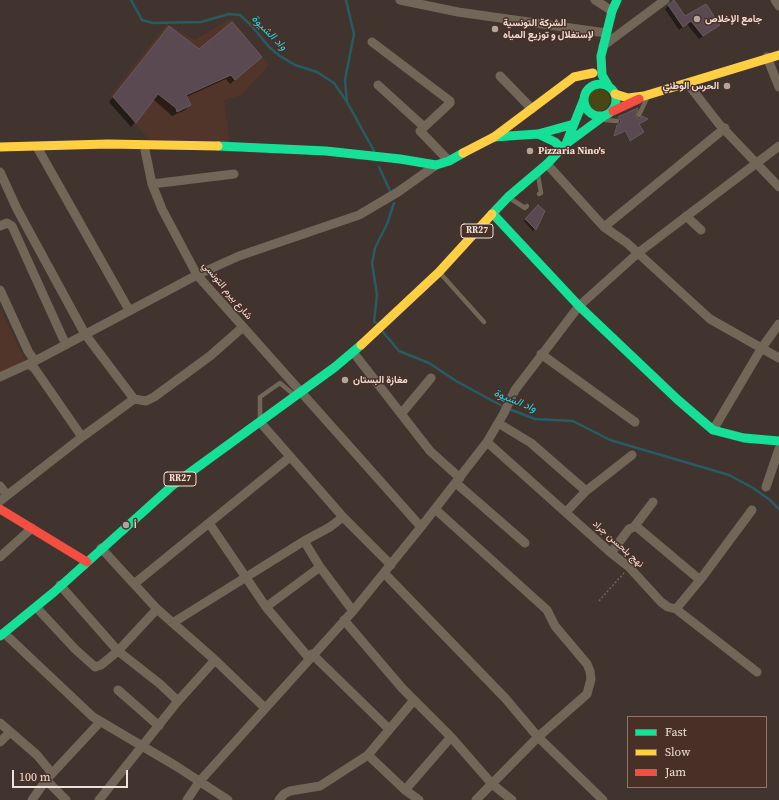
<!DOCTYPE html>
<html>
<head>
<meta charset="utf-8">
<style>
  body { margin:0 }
  #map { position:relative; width:779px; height:800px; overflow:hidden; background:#41342e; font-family:"Source Serif 4",serif }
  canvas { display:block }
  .legend { position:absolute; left:627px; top:716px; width:140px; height:72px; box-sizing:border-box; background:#493026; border:1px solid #8c766e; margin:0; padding:5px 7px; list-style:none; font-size:12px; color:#f0e0d9 }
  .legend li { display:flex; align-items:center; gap:8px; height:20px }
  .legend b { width:20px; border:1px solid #8c766e }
  .scale { position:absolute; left:12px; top:770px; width:116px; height:18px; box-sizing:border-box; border:2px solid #f0e0d9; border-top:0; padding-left:5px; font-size:12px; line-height:14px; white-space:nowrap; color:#f0e0d9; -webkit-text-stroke:3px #493026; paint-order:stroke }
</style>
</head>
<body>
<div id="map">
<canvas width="779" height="800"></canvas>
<ul class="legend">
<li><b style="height:5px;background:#16e098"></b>Fast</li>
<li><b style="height:5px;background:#ffcf43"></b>Slow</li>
<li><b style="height:5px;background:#f24e42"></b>Jam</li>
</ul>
<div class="scale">100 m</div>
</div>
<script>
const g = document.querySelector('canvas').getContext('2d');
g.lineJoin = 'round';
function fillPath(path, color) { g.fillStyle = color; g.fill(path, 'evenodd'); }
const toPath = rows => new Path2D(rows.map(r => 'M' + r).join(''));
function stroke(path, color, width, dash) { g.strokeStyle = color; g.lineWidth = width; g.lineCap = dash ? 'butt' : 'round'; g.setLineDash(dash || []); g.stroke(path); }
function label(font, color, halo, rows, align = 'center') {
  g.font = font + ' "Source Serif 4",Vazirmatn,serif'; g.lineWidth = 3; g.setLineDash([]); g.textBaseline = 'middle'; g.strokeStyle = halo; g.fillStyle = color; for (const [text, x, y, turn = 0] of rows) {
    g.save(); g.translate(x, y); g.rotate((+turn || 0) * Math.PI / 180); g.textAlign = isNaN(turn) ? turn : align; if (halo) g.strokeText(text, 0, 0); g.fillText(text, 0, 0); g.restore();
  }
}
fillPath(toPath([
  [231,18,269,65,241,95,224,100,230,144,149,139,110,96,167,24,195,40],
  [0,309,25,360,24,366,0,376]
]), '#52352a');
fillPath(toPath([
  '588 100a11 11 0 1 1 22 0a11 11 0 1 1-22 0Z'
]), '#494815');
fillPath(toPath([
  [674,1,684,18,719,24,699,39,687,24,679,30,665,9],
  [164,32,200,50,256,62,230,84,226,79,186,97,190,105,185,110,172,116,153,99,131,127,109,102],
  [636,110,635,118,642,133,629,141,624,131,614,136,616,127,620,123,618,119],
  [538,206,535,229,533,231,524,221]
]), '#0007');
stroke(toPath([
  [131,0,142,20,153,23,201,22,229,14,240,15,251,25,270,48,280,56,295,65,317,72,334,83,347,102,374,151],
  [346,0,354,34,345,80,347,102],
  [379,167,391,193],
  [376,323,374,322,377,295,372,263,375,248,387,224,394,203],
  [383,332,399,351,429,363,456,381,504,407],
  [509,409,535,419,573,421,610,440,729,475,753,488,770,500,779,509]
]), '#275c63', 2.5);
const building = toPath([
  [674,0,685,16,706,4,720,25,703,36,691,21,683,27,668,5,674,0],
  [232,22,262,57,235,80,231,75,186,95,191,105,177,112,176,108,158,94,136,123,113,97,169,26,199,49,232,22],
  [638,108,636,117,640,119,642,116,648,119,639,124,644,132,630,141,625,131,614,136,617,125,621,122,618,117,638,108],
  [538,205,545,211,536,230,525,219,538,205]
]);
fillPath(building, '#5a4951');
stroke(building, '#665c5d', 1);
stroke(toPath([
  [599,601,624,573]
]), '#6f655c', 1.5, [2, 2]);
stroke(toPath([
  [639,115,647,98],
  [605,120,617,121],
  [538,175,541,193,539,194],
  [511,199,525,208,527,206],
  [440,273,484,322],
  [260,418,260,397,280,383,293,394]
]), '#726658', 4.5);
stroke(toPath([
  [400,0,458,12,606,33],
  [595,0,612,11],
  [775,0,779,6],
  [372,42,450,101,450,103,420,131,449,161],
  [603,46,665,0],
  [767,57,779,87],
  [500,76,532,109],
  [688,84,719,124,779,187],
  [378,85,423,126],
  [144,145,152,184,162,209,197,275,421,527],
  [37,147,129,310],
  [547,164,604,227,627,243,710,319,779,358],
  [0,172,17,209,85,334,134,399,146,401,154,397,210,356,243,327],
  [152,184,234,174],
  [686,216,701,230],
  [0,226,7,223,12,226,66,345],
  [604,227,725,128],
  [0,290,28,351,35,361],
  [353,352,430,451,460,478],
  [541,354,635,422],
  [29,364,35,369,82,437],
  [0,377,35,361,197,275,239,256,359,215,398,192,436,165],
  [401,414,431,378],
  [260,422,343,517,391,565],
  [498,423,531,443,586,491],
  [713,430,761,349,779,324],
  [487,442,611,553,629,567,661,602,668,607,676,609,757,672],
  [456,483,525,543],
  [0,486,7,495],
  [766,487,779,449],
  [0,501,82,437,134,399],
  [435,509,547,610,555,626,587,664,590,671,591,679,587,694,538,737,476,800],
  [566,512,586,491,632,455],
  [209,523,266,607,309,658],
  [634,527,653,502],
  [304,541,320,567,353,611],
  [101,548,157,609,215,660,264,707],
  [611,553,629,529,634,527,637,527,700,580],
  [0,557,32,528],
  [384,573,505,698,538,737,603,800],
  [134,584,290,457],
  [60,585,118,651,160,684,178,701,99,800],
  [36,607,75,649,95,667,101,665,118,651,157,609],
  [266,607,320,567],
  [676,609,700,580,752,510],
  [344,620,402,688,451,737,492,784,512,800],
  [174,622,304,541,330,527,343,517],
  [4,633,93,717,176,766,228,800],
  [312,654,389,729],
  [118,690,159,726],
  [178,701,215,660],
  [0,723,37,755,51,772],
  [0,742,10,732],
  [368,755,405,790,419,800],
  [405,790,451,737],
  [32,800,46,780],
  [66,800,46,780,100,722],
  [187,800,199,782,353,611,421,527,487,442,504,413,515,390,579,306,638,253,779,146],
  [279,800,284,794,290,791,320,786,368,755,414,700]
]), '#726658', 9);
stroke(toPath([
  '584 100a16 16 0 1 1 32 0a16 16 0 1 1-32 0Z',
  [609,87,602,75,601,56,612,11,617,0],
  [538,134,555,142,562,149],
  [494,137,538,134,574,124],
  [566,144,584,99],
  [218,146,326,151,400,159,436,165,449,161,463,153],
  [492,214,508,197,547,164,566,144,604,116],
  [493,214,579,306,678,400,713,430,744,438,779,441],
  [0,636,54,592,173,485,335,367,361,345]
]), '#16e098', 9);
stroke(toPath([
  [615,94,628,98,644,96,779,55],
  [0,147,108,144,218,146],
  [463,153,494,137,574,77,593,73],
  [361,345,439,272,492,214]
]), '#ffcf43', 9);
stroke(toPath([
  [613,111,639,99],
  [0,509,87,562]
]), '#f24e42', 9);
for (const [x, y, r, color] of [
  [697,19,4,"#b3a49d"],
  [495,29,4,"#b3a49d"],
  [727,86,4,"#b3a49d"],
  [530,151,4,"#b3a49d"],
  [345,380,4,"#b3a49d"],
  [126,525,4,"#b3a49d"]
]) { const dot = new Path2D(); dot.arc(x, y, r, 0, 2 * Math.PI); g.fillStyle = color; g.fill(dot); stroke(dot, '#493026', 1.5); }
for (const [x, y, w] of [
  [477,231,32],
  [180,479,32]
]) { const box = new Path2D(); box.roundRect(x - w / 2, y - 7, w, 14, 3); g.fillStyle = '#493026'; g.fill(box); stroke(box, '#f0e0d9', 1); }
label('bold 9px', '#f0e0d9', null, [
  ["RR27",477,231],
  ["RR27",180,479]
]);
label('bold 10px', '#f0e0d9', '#493026', [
  ["جامع الإخلاص",705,19],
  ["الشركة التونسية",503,23],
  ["لإستغلال و توزيع المياه",503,35],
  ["الحرس الوطني",719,86,"right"],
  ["Pizzaria Nino's",538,151],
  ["مغازة البستان",353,380],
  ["أ",134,525]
], 'left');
label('10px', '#f0e0d9', '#493026', [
  ["شارع بيرم التونسي",227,291,50],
  ["نهج بلحسن جراد",618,544,42]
]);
label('italic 11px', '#1fd6ea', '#493026', [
  ["واد الشيوة",269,33,45],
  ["واد الشيوة",515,401,22]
]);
</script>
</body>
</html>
